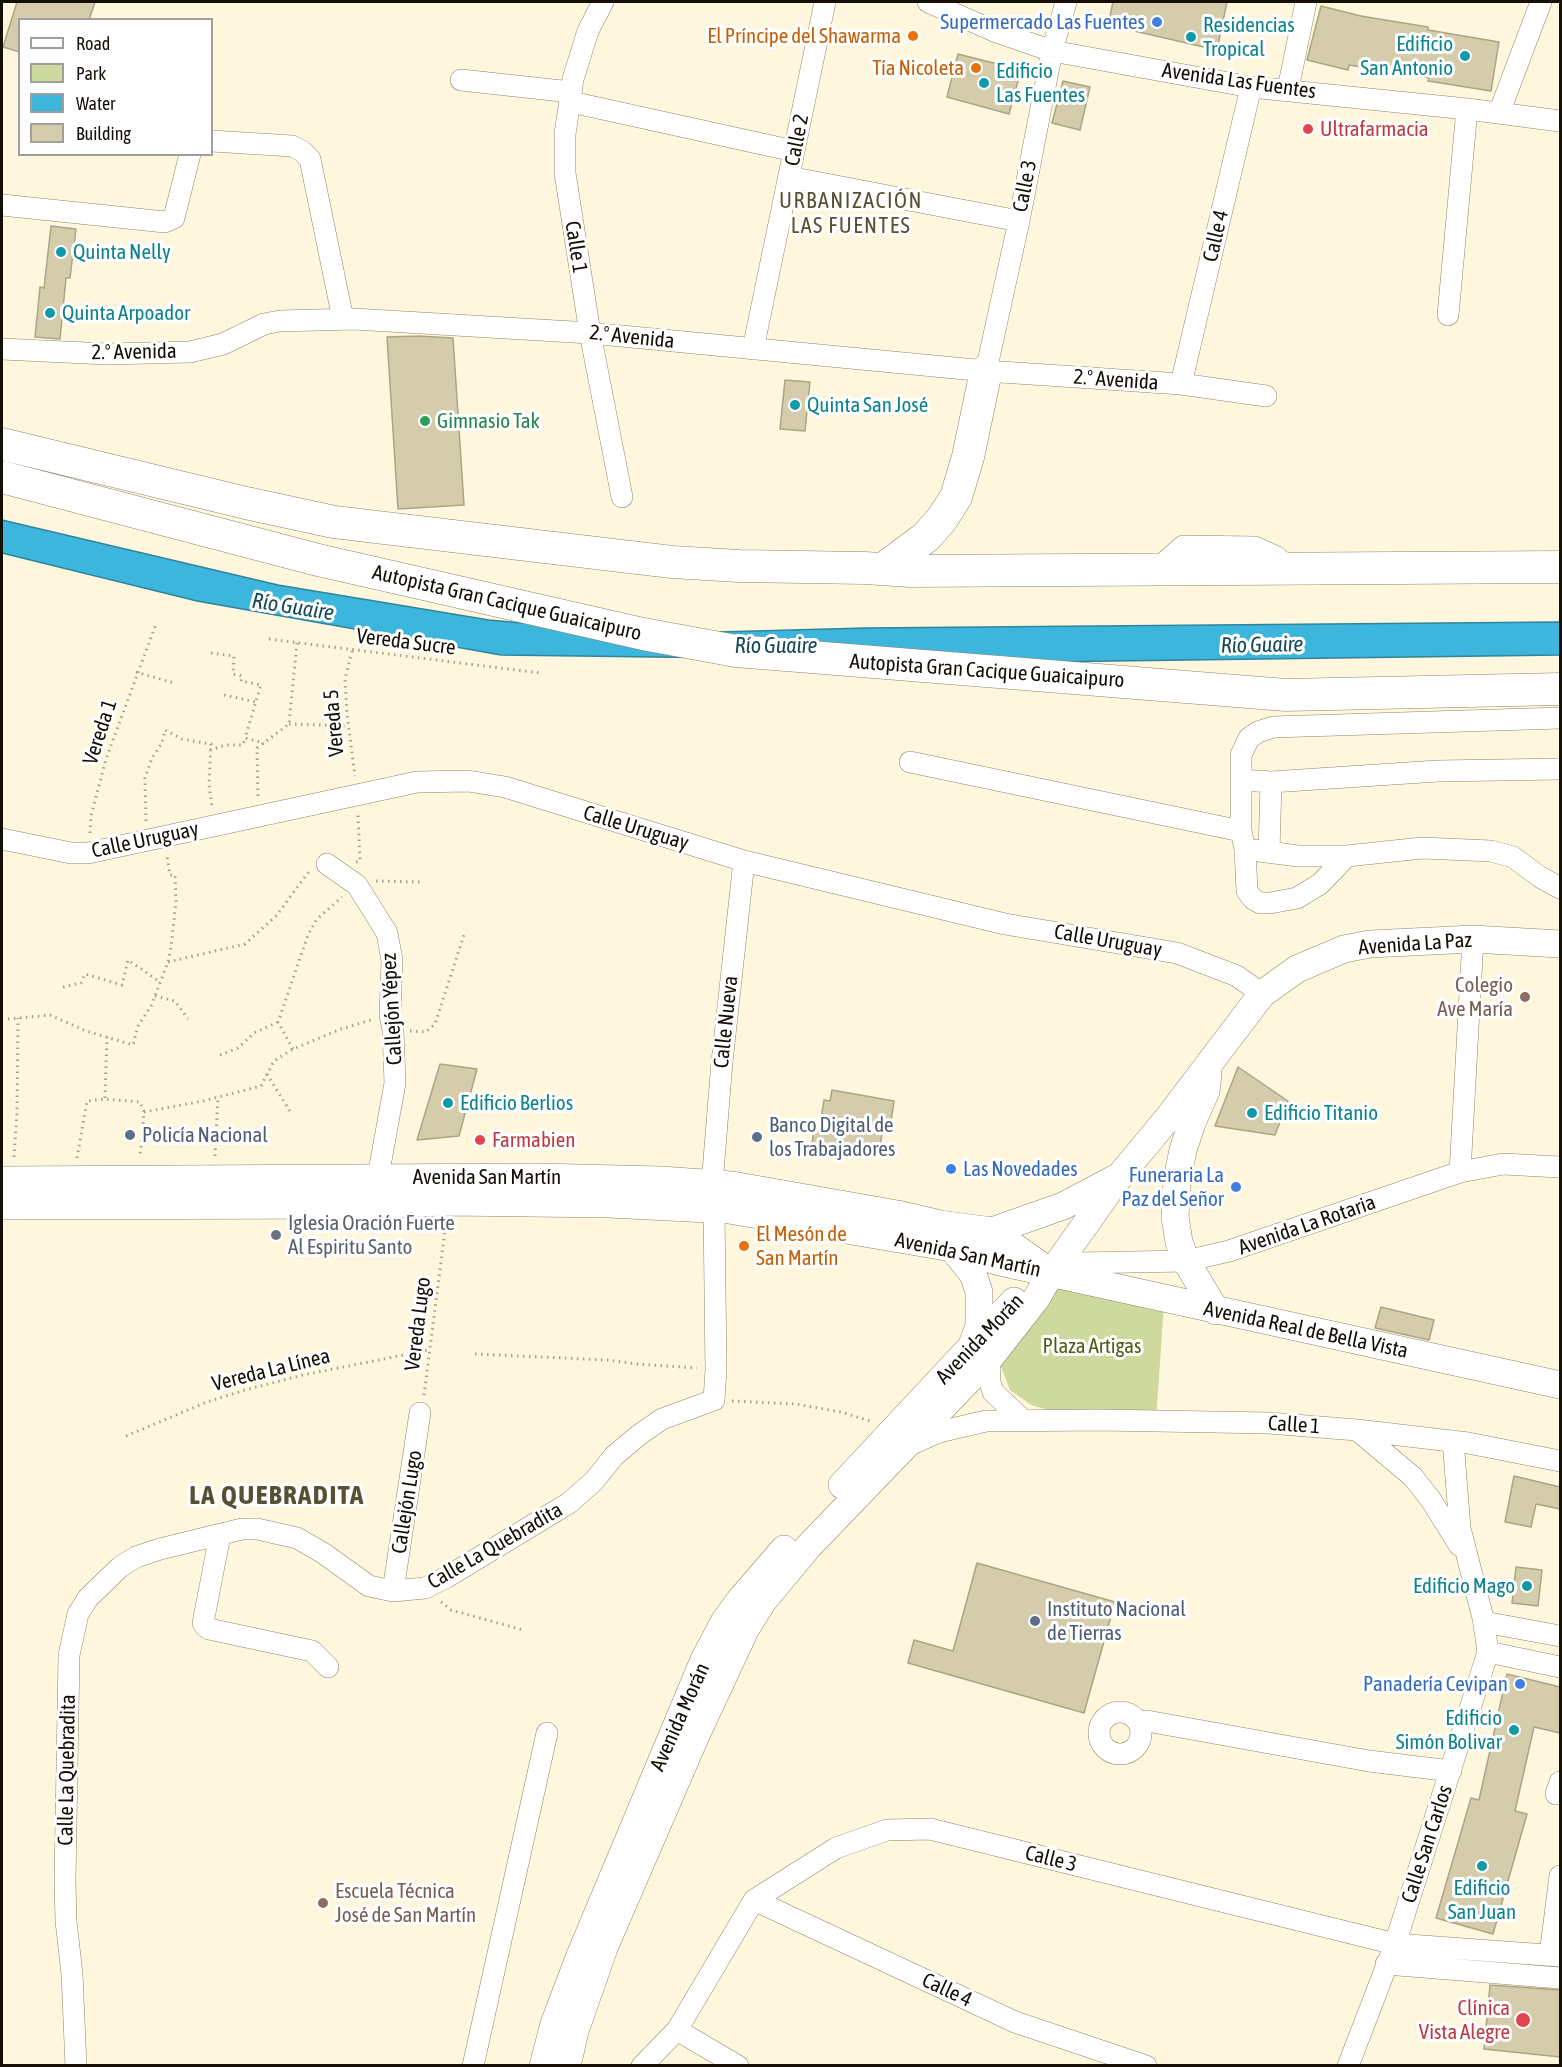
<!DOCTYPE html>
<html>
<head>
<meta charset="utf-8">
<style>
  body { margin:0 }
  #map { position:relative; width:1562px; height:2067px; overflow:hidden; background:#fff7dd; font-family:"Asap Condensed",sans-serif }
  canvas { display:block }
  .frame { position:absolute; inset:0; border:3px solid #130f05; pointer-events:none }
  .legend { position:absolute; left:18px; top:18px; width:195px; height:138px; box-sizing:border-box; background:#fff; border:2px solid #a19f9b; margin:0; padding:8px 10px; list-style:none; font-size:18px; color:#130f05 }
  .legend li { display:flex; align-items:center; gap:12px; height:30px }
  .legend b { width:30px; border:2px solid #a19f9b }
</style>
</head>
<body>
<div id="map">
<canvas width="1562" height="2067"></canvas>
<div class="frame"></div>
<ul class="legend">
<li><b style="height:8px;background:#fff"></b>Road</li>
<li><b style="height:16px;background:#ced99d"></b>Park</li>
<li><b style="height:16px;background:#3cb6dc"></b>Water</li>
<li><b style="height:16px;background:#d5ccab"></b>Building</li>
</ul>
</div>
<script>
const g = document.querySelector('canvas').getContext('2d');
g.lineJoin = 'round';
function fillPath(path, color) { g.fillStyle = color; g.fill(path, 'evenodd'); }
const toPath = rows => new Path2D(rows.map(r => 'M' + r).join(''));
function stroke(path, color, width, dash) { g.strokeStyle = color; g.lineWidth = width; g.lineCap = dash ? 'butt' : 'round'; g.setLineDash(dash || []); g.stroke(path); }
function label(font, color, halo, rows, align = 'center') {
  g.font = font + ' "Asap Condensed",sans-serif'; g.lineWidth = 6; g.setLineDash([]); g.textBaseline = 'middle'; g.strokeStyle = halo; g.fillStyle = color; for (const [text, x, y, turn = 0] of rows) {
    g.save(); g.translate(x, y); g.rotate((+turn || 0) * Math.PI / 180); g.textAlign = isNaN(turn) ? turn : align; if (halo) g.strokeText(text, 0, 0); g.fillText(text, 0, 0); g.restore();
  }
}
fillPath(toPath([
  [1066,1269,1165,1289,1156,1421,1059,1413,1031,1405,1010,1390,1001,1367,1002,1350]
]), '#ced99d');
const water = toPath([
  [2,520,278,585,489,620,643,634,866,628,1560,622,1560,655,1039,662,501,655,197,601,2,553,2,520]
]);
fillPath(water, '#3cb6dc');
stroke(water, '#30849c', 1.5);
const building = toPath([
  [17,2,95,2,89,20,20,20,20,52,3,47,17,2],
  [1113,2,1227,2,1217,50,1108,25,1113,2],
  [1321,6,1361,16,1428,27,1428,30,1499,42,1491,91,1428,81,1429,78,1349,65,1348,70,1307,60,1321,6],
  [958,54,1021,70,1009,114,947,97,958,54],
  [1063,81,1090,87,1080,130,1052,123,1063,81],
  [51,226,76,229,70,278,66,278,60,339,35,337,40,287,44,288,51,226],
  [418,336,453,338,464,505,398,509,387,337,418,336],
  [785,380,810,382,805,431,780,429,785,380],
  [440,1064,477,1069,459,1136,417,1140,440,1064],
  [1238,1067,1288,1101,1275,1135,1215,1126,1238,1067],
  [832,1090,894,1101,891,1122,884,1120,879,1154,812,1143,815,1123,820,1124,824,1100,830,1101,832,1090],
  [1381,1307,1434,1320,1429,1340,1375,1328,1381,1307],
  [1514,1476,1560,1487,1560,1509,1536,1504,1531,1527,1505,1522,1514,1476],
  [977,1563,1115,1602,1084,1713,908,1663,914,1640,953,1651,977,1563],
  [1516,1567,1542,1570,1538,1606,1512,1603,1516,1567],
  [1507,1674,1560,1687,1560,1733,1534,1727,1515,1811,1527,1814,1493,1934,1436,1918,1471,1798,1479,1800,1507,1674],
  [1490,1985,1560,1990,1560,2057,1484,2049,1490,1985]
]);
fillPath(building, '#d5ccab');
stroke(building, '#ada485', 1.5);
const minor = toPath([
  [603,2,588,31,573,79,565,134,565,173,590,333,622,497],
  [928,2,994,31,1052,51,1251,87,1467,109,1560,121],
  [461,80,571,92],
  [1288,89,1306,2],
  [571,102,794,151],
  [1499,113,1541,2],
  [212,141,292,146,302,151,310,159,343,319],
  [789,177,1019,221],
  [2,205,165,222,174,218,190,154],
  [1448,315,1467,109],
  [2,349,107,354,190,352,223,344,264,324,280,321,354,319,590,333,986,371,1181,384,1266,396],
  [753,349,825,2],
  [986,371,1019,221,1052,51,1066,2],
  [1181,384,1251,87],
  [1156,570,1183,546,1255,547,1275,556,1291,569],
  [910,762,1241,831,1245,849,1252,850,1298,856,1347,856,1422,848,1491,851,1513,857,1540,877,1560,888],
  [1242,780,1271,782,1438,771,1560,769],
  [1241,831,1241,755,1249,738,1258,732,1273,727,1560,718],
  [2,839,71,853,88,853,417,782,468,781,505,787,744,861,1005,924,1177,953,1237,976,1262,994],
  [1245,849,1247,891,1253,899,1260,903,1270,903,1297,898,1320,884,1347,856],
  [1269,852,1271,782],
  [327,864,357,885,387,933,392,960,390,1015,393,1030,395,1083,378,1177],
  [1460,1172,1473,939],
  [712,1184,722,1062,744,861],
  [1051,1273,1077,1263,1186,1261,1229,1251,1460,1172,1503,1164,1560,1167],
  [989,1359,990,1382,993,1392,1024,1421],
  [1357,1430,1413,1477,1431,1500,1459,1545],
  [912,1444,939,1432,986,1421,1100,1420,1269,1423,1357,1430,1468,1443,1560,1461],
  [220,1535,203,1623,205,1626,209,1629,312,1651,328,1667],
  [393,1591,420,1413],
  [1484,1622,1560,1636],
  [1488,1652,1560,1667],
  '1099 1733a21 21 0 1 1 42 0a21 21 0 1 1-42 0Z',
  [1138,1722,1147,1721,1369,1761,1451,1771],
  [1556,1794,1560,1782],
  [754,1900,1015,2022,1146,2066],
  [1550,1955,1560,1876],
  [1386,1964,1560,1978],
  [677,2030,738,2066],
  [76,2066,72,1974,66,1921,65,1880,69,1655,78,1614,88,1598,120,1567,136,1557,160,1549,242,1529,257,1529,297,1538,323,1553,369,1586,393,1591,425,1588,447,1577,569,1503,594,1481,614,1456,639,1435,662,1419,714,1400,716,1370,714,1209],
  [473,2066,547,1733],
  [642,2066,677,2030,754,1900,836,1848,887,1830,930,1829,1395,1944,1560,1956],
  [1348,2066,1395,1944,1488,1652,1483,1618,1460,1528,1453,1441]
]);
const major = toPath([
  [1208,1075,1206,1091,1192,1123,1183,1150,1177,1180,1175,1217,1179,1242,1186,1261,1216,1311],
  [2,1180,537,1177,661,1180,732,1185,897,1214,940,1224,992,1231,1043,1267],
  [2,1206,356,1205,449,1202,609,1204,729,1210,952,1248,1000,1262,1560,1385],
  [992,1231,1063,1206,1118,1177],
  [952,1248,973,1274,979,1292,979,1326,972,1345],
  [842,1485,1014,1301],
  [543,2066,554,2024,579,1958,704,1660,724,1622,740,1600,784,1549],
  [567,2066,575,2031,604,1948,697,1733,746,1628,763,1601,808,1547,989,1359,1036,1299,1051,1273,1119,1177,1168,1118,1262,994,1297,969,1344,949,1370,944,1473,939,1560,944]
]);
const highway = toPath([
  [2,444,246,503,334,522,672,562,739,566,865,568,911,571,1560,567],
  [2,477,318,560,643,634,736,651,1286,695,1560,689],
  [883,569,926,537,942,519,956,497,968,457,986,371]
]);
stroke(minor, '#8f8667', 22);
stroke(major, '#8f8667', 28);
stroke(highway, '#8f8667', 33);
stroke(toPath([
  [269,639,540,673],
  [352,651,345,679,347,714,355,776],
  [211,653,234,656,233,674,242,676,241,681,261,685,245,738],
  [136,672,174,683],
  [224,695,256,702],
  [289,724,348,726],
  [210,750,226,745,243,745,245,738,264,743],
  [258,796,257,748,289,724,297,643],
  [146,821,145,778,152,758,162,743,165,730,182,739,211,744,209,785,212,806],
  [90,833,91,816,106,759,156,624],
  [356,862,360,861,358,815],
  [376,881,422,882],
  [168,962,245,944,277,915,310,870],
  [63,987,81,983,85,974,122,985,128,960,160,982],
  [155,996,175,1001,188,1019],
  [8,1019,50,1015,86,1031,133,1045,138,1026,151,1006,168,962,171,947,176,901,175,875,170,875,167,856],
  [410,1031,426,1032,435,1024,464,935],
  [293,1049,278,1022,308,935,317,919,342,897],
  [220,1055,238,1048,254,1033,278,1022],
  [267,1074,291,1113],
  [105,1098,107,1037],
  [144,1112,203,1101,261,1086,274,1061,293,1049,341,1029,371,1020],
  [215,1156,218,1097],
  [14,1157,17,1112,18,1018],
  [77,1158,87,1101,105,1099,140,1102,144,1112,140,1157],
  [475,1354,608,1360,637,1364,697,1368],
  [424,1395,446,1223],
  [732,1401,795,1404,841,1412,870,1421],
  [126,1436,207,1402,245,1390,303,1375,429,1350],
  [441,1602,451,1610,523,1630]
]), '#a6a08c', 3, [1.5, 4.5]);
stroke(minor, '#fff', 21);
stroke(major, '#fff', 27);
stroke(highway, '#fff', 32);
for (const [x, y, r, color] of [
  [1157,22,6,"#3f7fe0"],
  [913,36,6,"#e8710a"],
  [1191,37,6,"#0f9aa8"],
  [1465,56,6,"#0f9aa8"],
  [976,68,6,"#e8710a"],
  [984,83,6,"#0f9aa8"],
  [1308,129,6,"#e0444e"],
  [61,252,6,"#0f9aa8"],
  [50,313,6,"#0f9aa8"],
  [795,405,6,"#0f9aa8"],
  [425,421,6,"#2e9e5b"],
  [1525,997,6,"#8d6e63"],
  [448,1103,6,"#0f9aa8"],
  [1252,1113,6,"#0f9aa8"],
  [130,1135,6,"#5c6f8a"],
  [757,1137,6,"#5c6f8a"],
  [480,1140,6,"#e0444e"],
  [951,1169,6,"#3f7fe0"],
  [1236,1187,6,"#3f7fe0"],
  [276,1235,6,"#6b7280"],
  [744,1246,6,"#e8710a"],
  [1527,1586,6,"#0f9aa8"],
  [1035,1621,6,"#5c6f8a"],
  [1520,1684,6,"#3f7fe0"],
  [1514,1730,6,"#0f9aa8"],
  [1482,1866,6,"#0f9aa8"],
  [323,1903,6,"#8d6e63"],
  [1523,2020,8,"#e0444e"]
]) { const dot = new Path2D(); dot.arc(x, y, r, 0, 2 * Math.PI); g.fillStyle = color; g.fill(dot); stroke(dot, '#fff', 2); }
label('21px', '#366cbe', '#fff', [
  ["Supermercado Las Fuentes",1145,22],
  ["Las Novedades",963,1169,"left"],
  ["Funeraria La",1224,1175],
  ["Paz del Señor",1224,1199],
  ["Panadería Cevipan",1508,1684]
], 'right');
label('21px', '#0d838f', '#fff', [
  ["Residencias",1203,25],
  ["Tropical",1203,49],
  ["Edificio",1453,44,"right"],
  ["San Antonio",1453,68,"right"],
  ["Edificio",996,71],
  ["Las Fuentes",996,95],
  ["Quinta Nelly",73,252],
  ["Quinta Arpoador",62,313],
  ["Quinta San José",807,405],
  ["Edificio Berlios",460,1103],
  ["Edificio Titanio",1264,1113],
  ["Edificio Mago",1515,1586,"right"],
  ["Edificio",1502,1718,"right"],
  ["Simón Bolivar",1502,1742,"right"],
  ["Edificio",1482,1888,"center"],
  ["San Juan",1482,1912,"center"]
], 'left');
label('21px', '#c56008', '#fff', [
  ["El Príncipe del Shawarma",901,36],
  ["Tía Nicoleta",964,68],
  ["El Mesón de",756,1234,"left"],
  ["San Martín",756,1258,"left"]
], 'right');
label('21px', '#130f05', '#fff', [
  ["Avenida Las Fuentes",1239,81,8],
  ["Calle 2",797,140,-79],
  ["Calle 3",1025,186,-79],
  ["Calle 4",1216,236,-77],
  ["Calle 1",576,247,81],
  ["2.° Avenida",632,337,6],
  ["2.° Avenida",134,352,-1],
  ["2.° Avenida",1116,380,4],
  ["Autopista Gran Cacique Guaicaipuro",507,603,13],
  ["Vereda Sucre",406,642,7],
  ["Autopista Gran Cacique Guaicaipuro",987,671,4],
  ["Vereda 5",334,723,-95],
  ["Vereda 1",100,732,-72],
  ["Calle Uruguay",636,828,17],
  ["Calle Uruguay",145,840,-12],
  ["Calle Uruguay",1108,941,10],
  ["Avenida La Paz",1415,944,-4],
  ["Callejón Yépez",392,1009,-93],
  ["Calle Nueva",726,1022,-84],
  ["Avenida San Martín",487,1177],
  ["Avenida La Rotaria",1307,1225,-19],
  ["Avenida San Martín",968,1255,12],
  ["Vereda Lugo",418,1324,-83],
  ["Avenida Real de Bella Vista",1306,1330,12],
  ["Avenida Morán",980,1339,-46],
  ["Vereda La Línea",271,1370,-14],
  ["Calle 1",1294,1425,4],
  ["Callejón Lugo",407,1502,-81],
  ["Calle La Quebradita",495,1546,-30],
  ["Avenida Morán",680,1717,-66],
  ["Calle La Quebradita",67,1770,-89],
  ["Calle San Carlos",1427,1844,-72],
  ["Calle 3",1051,1859,14],
  ["Calle 4",947,1990,25]
]);
label('21px', '#be3a42', '#fff', [
  ["Ultrafarmacia",1320,129],
  ["Farmabien",492,1140],
  ["Clínica",1510,2008,"right"],
  ["Vista Alegre",1510,2032,"right"]
], 'left');
label('21px', '#27864d', '#fff', [
  ["Gimnasio Tak",437,421]
], 'left');
label('21px', '#785e54', '#fff', [
  ["Colegio",1513,985],
  ["Ave María",1513,1009],
  ["Escuela Técnica",335,1891,"left"],
  ["José de San Martín",335,1915,"left"]
], 'right');
label('21px', '#4e5e75', '#fff', [
  ["Banco Digital de",769,1125],
  ["los Trabajadores",769,1149],
  ["Policía Nacional",142,1135],
  ["Instituto Nacional",1047,1609],
  ["de Tierras",1047,1633]
], 'left');
label('21px', '#5b616d', '#fff', [
  ["Iglesia Oración Fuerte",288,1223],
  ["Al Espiritu Santo",288,1247]
], 'left');
label('21px', '#525a18', '#fff', [
  ["Plaza Artigas",1092,1346]
]);
g.letterSpacing = '1.5px';
label('22px', '#595034', '#fff', [
  ["URBANIZACIÓN",851,201],
  ["LAS FUENTES",851,226]
]);
g.letterSpacing = '0px';
label('italic 22px', '#154858', '#fff', [
  ["Río Guaire",293,607,9],
  ["Río Guaire",1262,645,-1],
  ["Río Guaire",776,646]
]);
g.letterSpacing = '1.5px';
label('bold 27px', '#595034', '#fff', [
  ["LA QUEBRADITA",277,1495]
]);
g.letterSpacing = '0px';
</script>
</body>
</html>
